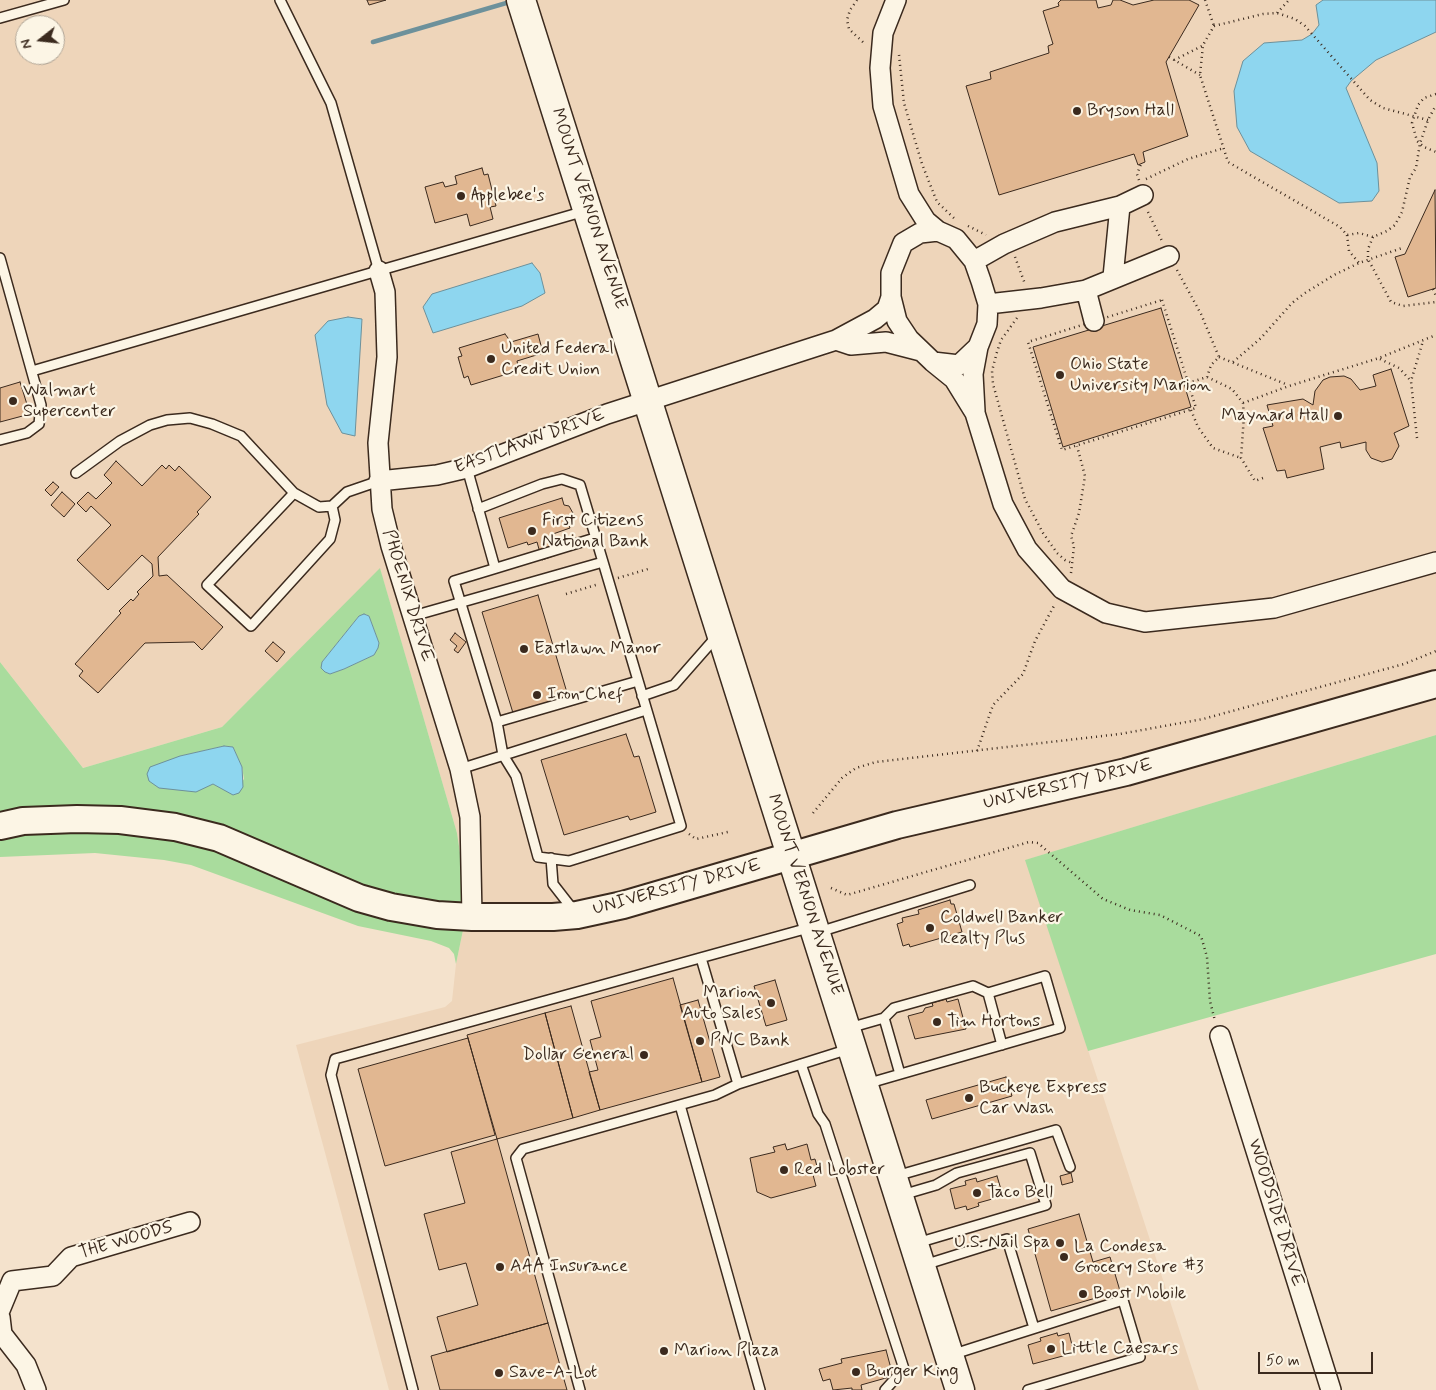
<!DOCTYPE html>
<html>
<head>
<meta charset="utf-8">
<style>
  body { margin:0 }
  #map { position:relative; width:1436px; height:1390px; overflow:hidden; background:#f4e2cc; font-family:Mynerve,sans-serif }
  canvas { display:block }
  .north { position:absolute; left:15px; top:15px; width:50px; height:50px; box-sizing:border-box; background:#fcf5e5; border:1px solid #afa495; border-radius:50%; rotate:254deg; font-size:14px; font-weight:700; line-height:20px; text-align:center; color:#3b2a1e }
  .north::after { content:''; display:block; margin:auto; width:18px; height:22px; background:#3b2a1e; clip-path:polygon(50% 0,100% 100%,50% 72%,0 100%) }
  .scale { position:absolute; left:1258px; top:1352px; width:115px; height:22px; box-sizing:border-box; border:2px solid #3b2a1e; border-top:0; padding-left:6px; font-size:15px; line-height:18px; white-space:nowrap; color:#3b2a1e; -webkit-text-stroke:4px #fcf5e5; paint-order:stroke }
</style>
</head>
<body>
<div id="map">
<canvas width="1436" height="1390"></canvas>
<div class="north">N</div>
<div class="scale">50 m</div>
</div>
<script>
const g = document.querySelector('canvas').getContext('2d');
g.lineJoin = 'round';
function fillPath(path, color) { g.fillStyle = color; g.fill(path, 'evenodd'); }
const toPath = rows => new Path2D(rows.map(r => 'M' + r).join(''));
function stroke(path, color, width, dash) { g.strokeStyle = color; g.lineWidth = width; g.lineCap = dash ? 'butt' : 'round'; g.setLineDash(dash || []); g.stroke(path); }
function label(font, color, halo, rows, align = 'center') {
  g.font = font + ' Mynerve,sans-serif'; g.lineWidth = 4.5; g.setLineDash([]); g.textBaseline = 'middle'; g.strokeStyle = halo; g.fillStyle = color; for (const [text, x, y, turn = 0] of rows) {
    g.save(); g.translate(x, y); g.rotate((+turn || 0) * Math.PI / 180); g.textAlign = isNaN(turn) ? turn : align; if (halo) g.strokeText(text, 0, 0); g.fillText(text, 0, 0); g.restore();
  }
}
fillPath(toPath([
  [0,0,1436,0,1436,735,1026,860,1199,1390,389,1390,296,1045,445,1007,452,1001,456,964,468,906,457,833,380,569,222,727,83,768,0,662],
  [25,25,55,25,55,55,25,55]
]), '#eed5ba');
fillPath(toPath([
  [380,568,457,833,468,906,456,964,454,954,449,948,431,941,358,926,191,865,164,860,95,853,0,857,0,662,83,768,222,727],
  [365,614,369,616,379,643,374,655,344,669,330,674,325,672,322,662,359,616],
  [224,746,233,747,242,767,244,779,233,794,213,784,206,786,180,756],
  [1436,735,1436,954,1088,1051,1025,860]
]), '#a9dc9d');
const water = toPath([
  [1323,0,1436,0,1436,32,1376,60,1351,81,1346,88,1377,163,1379,191,1372,201,1339,203,1250,151,1237,127,1234,91,1243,61,1264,43,1302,40,1312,34,1319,25,1316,5,1323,0],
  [532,263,540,273,545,293,522,306,433,333,423,307,432,294,532,263],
  [348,317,362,319,355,436,342,433,327,405,315,335,328,321,348,317],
  [364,614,369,616,379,643,378,648,374,655,344,669,330,674,325,672,321,668,322,662,359,616,364,614],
  [224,746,233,747,242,767,243,787,239,793,233,795,213,784,196,792,159,788,149,781,147,774,150,767,180,756,224,746]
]);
fillPath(water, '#8ed6ef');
stroke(water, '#6d919b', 1);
stroke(toPath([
  [373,42,513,1]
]), '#6d919b', 4.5);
const building = toPath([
  [367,0,386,0,369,5,367,0],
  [1061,0,1096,0,1098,8,1111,5,1113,0,1120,0,1133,5,1154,0,1189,0,1199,5,1166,62,1188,136,1143,152,1145,162,1138,165,1134,154,999,195,966,86,991,79,990,72,1049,53,1048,46,1053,44,1043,11,1059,6,1058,3,1061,0],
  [482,168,484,175,488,174,496,206,490,207,493,219,470,226,467,214,435,223,425,187,443,182,445,187,457,184,455,176,482,168],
  [1435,190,1436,288,1408,297,1395,257,1405,254,1435,190],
  [1161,308,1191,407,1063,447,1033,347,1161,308],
  [505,334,511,342,538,334,543,353,517,361,518,366,515,366,517,371,471,385,468,376,464,378,458,357,462,356,459,348,505,334],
  [1391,369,1409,426,1394,433,1399,446,1392,459,1382,462,1371,458,1366,450,1366,442,1341,448,1340,442,1320,447,1324,469,1287,478,1285,470,1277,471,1263,428,1273,426,1267,405,1303,399,1313,405,1315,391,1323,380,1330,377,1344,376,1351,379,1360,390,1376,386,1373,375,1391,369],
  [20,382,30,414,0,422,0,388,20,382],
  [116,461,142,486,162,465,166,469,169,465,175,471,179,466,211,497,197,512,199,514,158,557,159,576,167,575,223,627,202,650,194,642,145,643,98,693,79,676,83,671,75,664,121,613,119,611,131,599,133,601,139,594,137,592,153,576,152,564,142,555,108,590,77,560,111,525,91,506,86,512,77,503,88,492,96,499,112,483,104,475,116,461],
  [53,482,59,487,51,496,45,490,53,482],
  [62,492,75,504,64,517,51,505,62,492],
  [562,498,564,505,569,506,574,515,572,521,568,523,570,528,553,534,559,554,542,560,537,542,528,545,527,542,508,548,499,518,562,498],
  [538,595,568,696,513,713,482,612,538,595],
  [455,633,466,642,458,653,454,650,457,646,450,640,455,633],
  [273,642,285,652,277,662,265,651,273,642],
  [626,734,634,757,639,756,656,812,630,820,628,816,564,835,541,760,626,734],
  [950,900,951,904,954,904,962,932,910,947,909,944,903,946,897,924,903,922,902,918,919,914,918,910,950,900],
  [673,978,702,1082,600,1110,589,1072,598,1070,590,1040,601,1037,591,1001,673,978],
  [775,980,787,1020,766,1026,754,986,775,980],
  [946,999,947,1002,958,999,966,1029,915,1039,908,1016,923,1012,925,1008,933,1006,932,1003,946,999],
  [698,1000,720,1077,702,1082,680,1005,698,1000],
  [571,1006,600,1110,573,1118,545,1013,571,1006],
  [545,1013,573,1118,497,1139,467,1035,545,1013],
  [468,1038,495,1135,385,1166,358,1069,468,1038],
  [1006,1077,1012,1096,932,1119,926,1100,1006,1077],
  [497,1139,548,1323,447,1352,437,1317,478,1305,466,1263,439,1270,424,1214,465,1203,451,1152,497,1139],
  [785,1144,787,1150,807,1144,811,1160,815,1159,818,1170,812,1171,816,1186,771,1198,757,1192,750,1158,775,1152,773,1147,785,1144],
  [1071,1173,1073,1182,1062,1185,1060,1176,1071,1173],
  [997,1176,1003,1196,978,1203,979,1206,967,1210,966,1206,955,1209,950,1189,966,1185,965,1181,976,1178,977,1182,997,1176],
  [1079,1214,1093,1262,1110,1257,1120,1291,1051,1311,1028,1229,1079,1214],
  [548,1323,567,1390,440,1390,431,1356,548,1323],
  [1057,1333,1058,1336,1069,1333,1074,1353,1033,1364,1028,1345,1041,1341,1040,1338,1057,1333],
  [886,1350,893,1376,861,1385,862,1390,852,1390,852,1388,833,1390,830,1379,823,1381,819,1369,842,1363,841,1359,886,1350]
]);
fillPath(building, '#e1b791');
stroke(building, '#3b2a1e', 1);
const lane = toPath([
  [280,0,331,103,379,271],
  [0,18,64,0],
  [0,258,41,405,39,424,27,433,0,440],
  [32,371,585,211],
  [467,468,495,568],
  [76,473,120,441,150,425,167,420,190,418,212,424,241,436,294,493,319,507,332,506,347,492,379,481],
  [294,493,207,585,251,626,330,539,335,520,332,506],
  [478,509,542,484,562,479,580,485,603,562],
  [595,538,454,581,497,722,638,681],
  [413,616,603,562,681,826,569,861,538,857,516,776,503,755,497,722],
  [642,696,674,685,717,636],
  [460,769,646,710],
  [551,858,553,884,574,911],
  [819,932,970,885],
  [701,958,738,1084],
  [884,1018,900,1074],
  [849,1028,884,1018,894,1008,973,986,988,993,1002,1045],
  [801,1064,818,1114,825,1124,904,1369,885,1390],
  [866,1084,1060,1028,1045,976,988,993],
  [680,1105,760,1390],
  [896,1176,1056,1130,1070,1167],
  [902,1195,936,1185,957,1173,1030,1153,1046,1205,917,1243],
  [924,1265,1007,1239,1034,1328],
  [951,1355,1123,1300,1140,1357,1028,1390],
  [413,1390,331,1075,335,1059,812,927],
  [580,1390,516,1158,523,1149,715,1095,738,1084,849,1049]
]);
const street = toPath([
  [896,0,883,33,880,68,883,106,909,194,926,221,938,231],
  [974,261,1004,244,1055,222,1120,206,1143,195],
  [379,271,385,292,387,357,378,443,382,509,391,546,460,769,470,817,472,917],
  [1113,277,1120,206],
  [1086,290,1094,321],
  [988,304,1041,298,1086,290,1169,256],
  [836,340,851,345,886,342,921,351],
  [933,362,954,379,975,413,1003,504,1027,549,1062,589,1106,613,1145,622,1274,608,1436,562],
  [975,411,973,374,978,347,987,324,988,304,981,281,974,261,956,239,938,231,920,233,903,243,891,273,891,297,897,321,909,339,933,362,959,365,978,347],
  [379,481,437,475,467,468,607,414,836,340,875,319,887,309,891,297],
  [1220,1036,1331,1390],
  [0,1310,12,1281,53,1276,71,1257,190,1222],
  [0,1317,2,1334,26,1365,36,1390]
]);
const secondary = toPath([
  [0,826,23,821,77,819,120,820,175,827,219,838,359,898,391,907,437,915,472,917,553,917,577,915,623,905,897,825,1126,772,1436,684]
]);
const primary = toPath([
  [521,0,960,1390]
]);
stroke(lane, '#3b2a1e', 12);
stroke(street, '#3b2a1e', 22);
stroke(secondary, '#3b2a1e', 30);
stroke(primary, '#3b2a1e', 31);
stroke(toPath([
  [857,0,850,10,847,20,849,29,865,44],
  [1205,0,1214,26],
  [1277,13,1289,0],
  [899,55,904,103,922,164,937,202,955,219],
  [1169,57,1200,75],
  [1174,60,1202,46],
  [1436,94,1424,98,1418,105,1412,123,1417,141,1424,147,1436,152],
  [1428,120,1383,108,1370,100,1305,26,1295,19,1277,13,1263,14,1214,26,1203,45,1200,75,1228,162,1340,227,1347,235,1359,233,1373,237,1387,231,1395,225,1402,212,1410,177,1416,168,1420,143,1428,120,1436,105],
  [1146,179,1188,159,1224,148],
  [1139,180,1137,174,1141,164],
  [1148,212,1162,241],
  [968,226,986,235],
  [1347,235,1349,251,1359,263],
  [1373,237,1368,249,1368,259,1391,302,1403,306,1436,302],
  [1015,257,1025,284],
  [1177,270,1201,314,1219,357,1211,365,1207,377],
  [1433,289,1436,296],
  [1162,300,1196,408,1062,450,1028,342,1162,300],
  [1017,318,1001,340,997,352,992,371,993,384,1025,499,1043,533,1057,553,1065,560,1072,563],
  [1219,357,1288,385],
  [1380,359,1399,368,1411,381],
  [1233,362,1261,338,1292,303,1305,293,1334,275,1359,263,1402,248],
  [1188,383,1207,377,1232,389,1243,403,1244,416,1241,458,1255,481,1263,478],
  [1243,403,1289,386,1379,358,1436,335],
  [1191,410,1198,427,1213,448,1241,458],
  [1417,438,1411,381,1423,341],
  [1071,573,1074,546,1071,536,1079,513,1085,476,1077,446],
  [618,578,648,569],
  [566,594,599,584],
  [977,751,993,705,1023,674,1035,641,1055,604],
  [813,813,842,778,856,768,876,762,1120,734,1203,719,1404,664,1436,651],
  [689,834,696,839,728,832],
  [831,888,847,895,1029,842,1038,843,1103,899,1130,910,1160,915,1201,936,1207,957,1210,1001,1215,1021]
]), '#3b2a1e', 2.5, [1, 4]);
stroke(lane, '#fcf5e5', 9);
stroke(street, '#fcf5e5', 19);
stroke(secondary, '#fcf5e5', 26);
stroke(primary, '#fcf5e5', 28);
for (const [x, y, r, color] of [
  [1077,111,5,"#3b2a1e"],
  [461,196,5,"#3b2a1e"],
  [491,359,5,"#3b2a1e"],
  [1060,375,5,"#3b2a1e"],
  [13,401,5,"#3b2a1e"],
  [1338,416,5,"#3b2a1e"],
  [532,531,5,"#3b2a1e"],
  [524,649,5,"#3b2a1e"],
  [537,695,5,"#3b2a1e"],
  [930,928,5,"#3b2a1e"],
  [771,1003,5,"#3b2a1e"],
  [937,1022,5,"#3b2a1e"],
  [700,1041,5,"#3b2a1e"],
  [644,1055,5,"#3b2a1e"],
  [969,1098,5,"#3b2a1e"],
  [784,1170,5,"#3b2a1e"],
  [977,1193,5,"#3b2a1e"],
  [1060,1243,5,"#3b2a1e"],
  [1064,1257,5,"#3b2a1e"],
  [500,1267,5,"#3b2a1e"],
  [1083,1294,5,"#3b2a1e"],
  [1051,1349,5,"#3b2a1e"],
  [664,1351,5,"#3b2a1e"],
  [856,1372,5,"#3b2a1e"],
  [499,1373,5,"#3b2a1e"]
]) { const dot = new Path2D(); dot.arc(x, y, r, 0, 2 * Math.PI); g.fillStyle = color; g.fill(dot); stroke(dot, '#fcf5e5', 2); }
label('18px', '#3b2a1e', '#fcf5e5', [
  ["Bryson Hall",1087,111],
  ["Applebee's",471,196],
  ["United Federal",501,349],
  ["Credit Union",501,370],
  ["Ohio State",1070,365],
  ["University Marion",1070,386],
  ["Walmart",23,391],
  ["Supercenter",23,412],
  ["Maynard Hall",1328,416,"right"],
  ["First Citizens",542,521],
  ["National Bank",542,542],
  ["Eastlawn Manor",534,649],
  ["Iron Chef",547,695],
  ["Coldwell Banker",940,918],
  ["Realty Plus",940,939],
  ["Marion",761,993,"right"],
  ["Auto Sales",761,1014,"right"],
  ["Tim Hortons",947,1022],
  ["PNC Bank",710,1041],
  ["Dollar General",634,1055,"right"],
  ["Buckeye Express",979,1088],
  ["Car Wash",979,1109],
  ["Red Lobster",794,1170],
  ["Taco Bell",987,1193],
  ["U.S. Nail Spa",1050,1243,"right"],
  ["La Condesa",1074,1247],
  ["Grocery Store #3",1074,1268],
  ["AAA Insurance",510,1267],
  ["Boost Mobile",1093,1294],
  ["Little Caesars",1061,1349],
  ["Marion Plaza",674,1351],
  ["Burger King",866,1372],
  ["Save-A-Lot",509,1373]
], 'left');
label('18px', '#3b2a1e', '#fcf5e5', [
  ["MOUNT VERNON AVENUE",588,209,72],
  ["EASTLAWN DRIVE",530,442,-20],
  ["PHOENIX DRIVE",407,596,73],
  ["UNIVERSITY DRIVE",1068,785,-13],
  ["UNIVERSITY DRIVE",677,888,-15],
  ["MOUNT VERNON AVENUE",804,895,72],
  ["WOODSIDE DRIVE",1275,1213,73],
  ["THE WOODS",126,1241,-16]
]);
</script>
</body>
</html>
